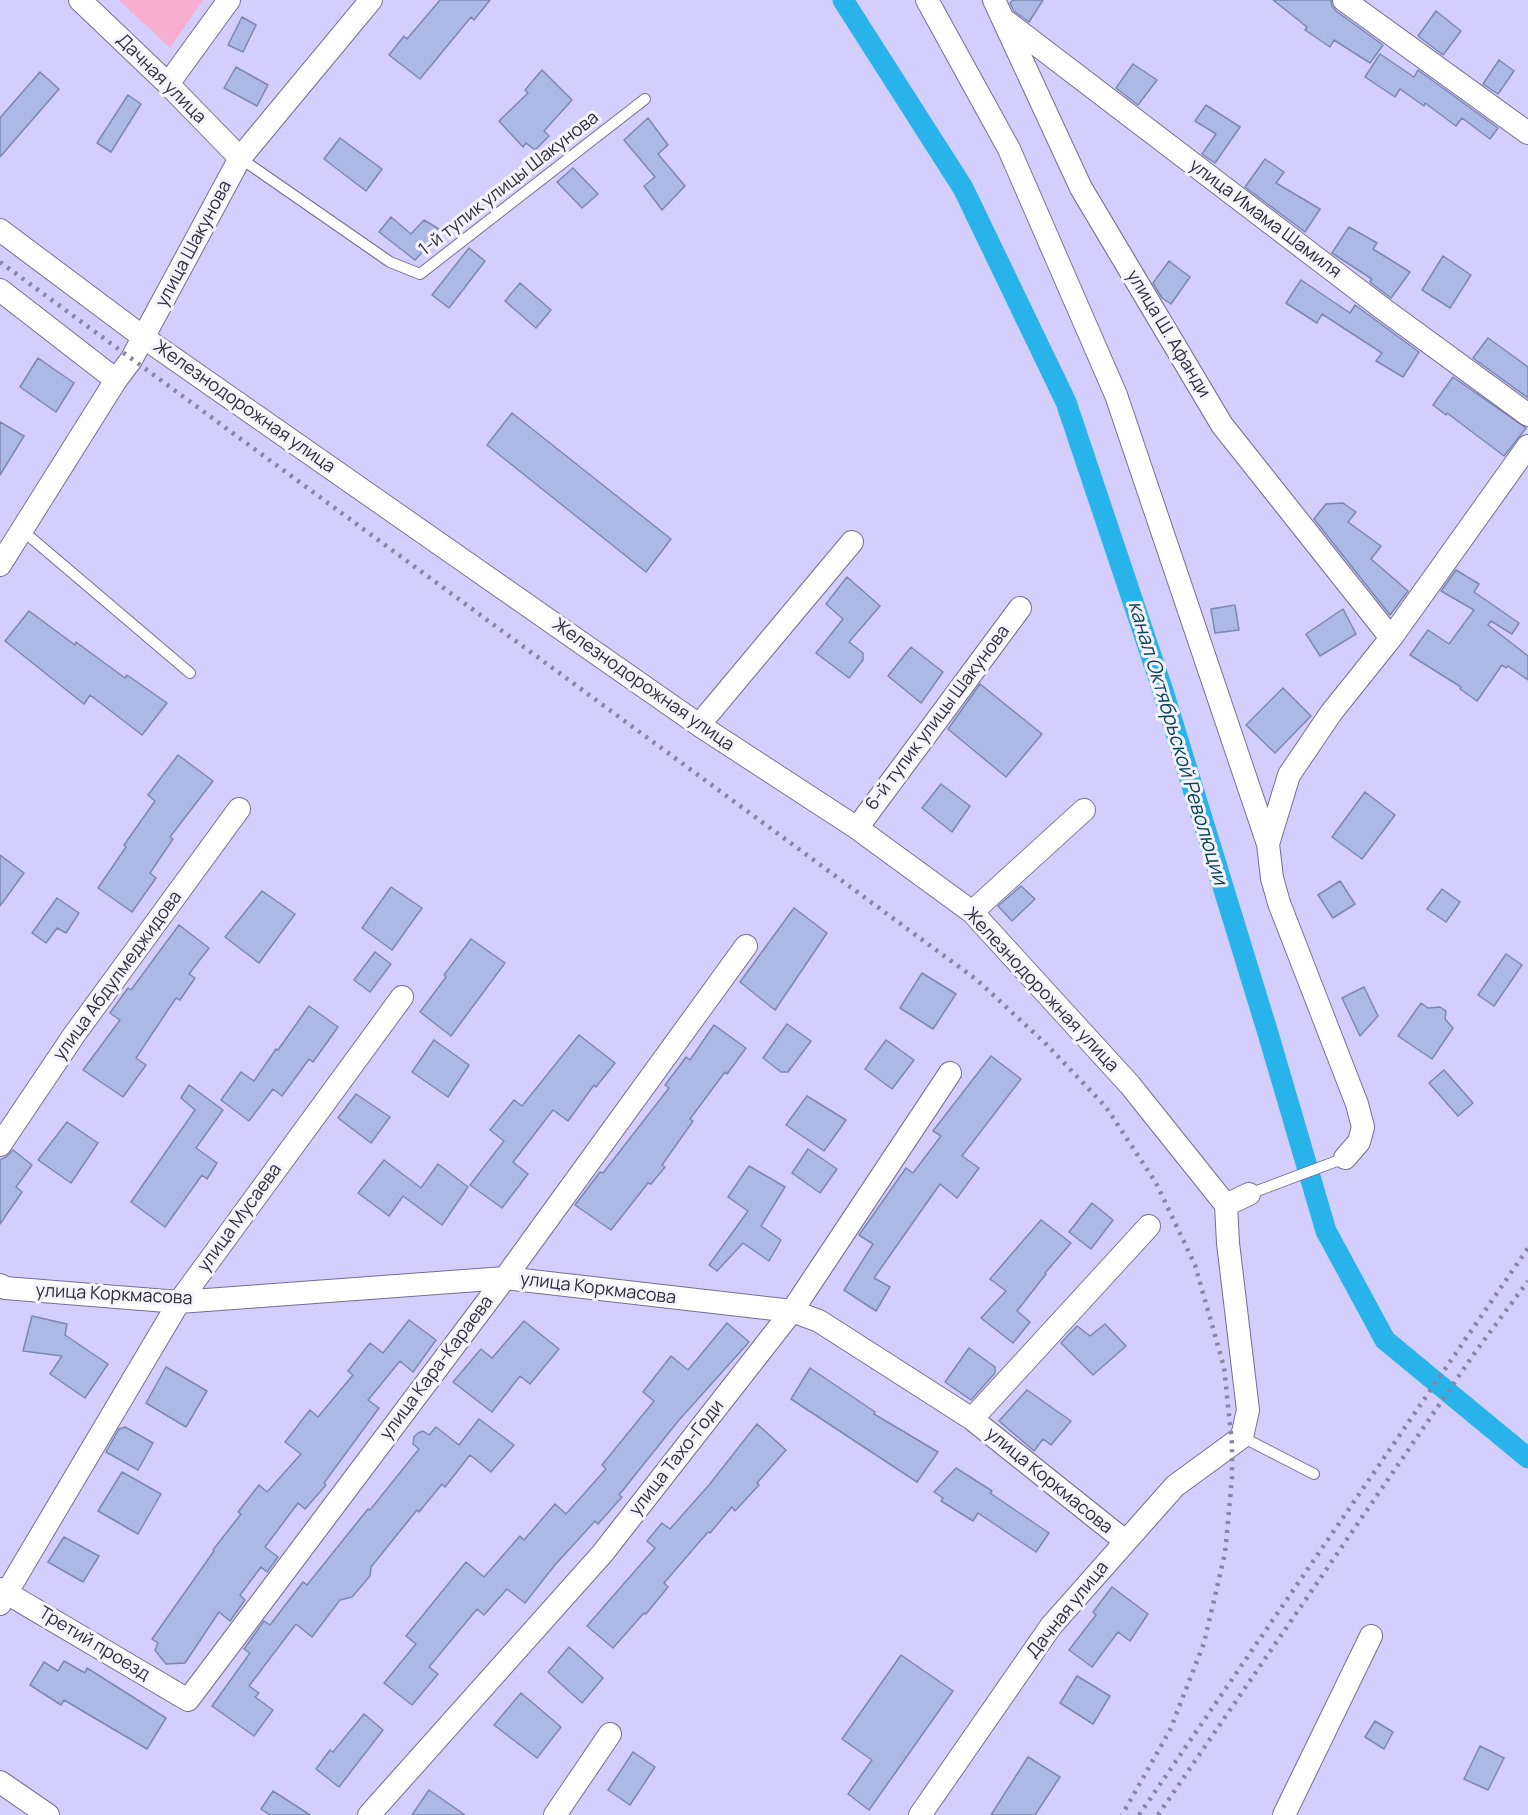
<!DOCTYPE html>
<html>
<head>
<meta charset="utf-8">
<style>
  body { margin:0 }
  canvas { display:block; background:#d4cefc }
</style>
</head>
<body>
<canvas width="1528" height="1815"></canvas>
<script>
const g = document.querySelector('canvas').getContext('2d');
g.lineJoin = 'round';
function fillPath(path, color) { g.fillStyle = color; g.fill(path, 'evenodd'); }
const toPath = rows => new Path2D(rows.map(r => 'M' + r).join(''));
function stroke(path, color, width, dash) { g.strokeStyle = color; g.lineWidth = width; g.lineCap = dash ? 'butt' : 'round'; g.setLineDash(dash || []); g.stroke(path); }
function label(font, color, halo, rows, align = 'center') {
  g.font = font + ' Manrope,sans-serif'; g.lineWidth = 6; g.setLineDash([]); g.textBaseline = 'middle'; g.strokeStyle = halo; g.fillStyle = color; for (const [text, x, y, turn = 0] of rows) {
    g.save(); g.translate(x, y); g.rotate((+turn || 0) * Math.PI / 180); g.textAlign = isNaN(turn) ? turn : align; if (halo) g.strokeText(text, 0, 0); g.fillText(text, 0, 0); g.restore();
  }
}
fillPath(toPath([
  [119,0,203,0,170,48]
]), '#f8aed0');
stroke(toPath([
  [843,0,963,188,1066,402,1163,691,1267,1030,1326,1231,1385,1340,1528,1458]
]), '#28b4ea', 21);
const building = toPath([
  [440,0,490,0,474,20,471,17,420,79,389,55,404,36,407,39,440,0],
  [1013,0,1043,0,1029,22,1014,11,1010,3,1013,0],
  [1273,0,1331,0,1332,6,1336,11,1383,45,1370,63,1334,40,1330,47,1305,30,1307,27,1273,0],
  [1436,11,1461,31,1443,55,1418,36,1436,11],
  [242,17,256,25,243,52,228,45,242,17],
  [1380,54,1414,77,1418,70,1498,128,1490,139,1462,118,1456,126,1425,103,1424,106,1400,89,1395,97,1365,77,1380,54],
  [1499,60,1514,71,1498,94,1483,84,1499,60],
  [1133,64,1157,80,1138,105,1116,88,1133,64],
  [236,67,268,85,257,106,224,88,236,67],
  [542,70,572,100,544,131,549,136,535,150,526,143,523,147,499,121,528,93,525,90,542,70],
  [40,72,59,89,0,157,0,118,40,72],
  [128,95,141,104,111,152,97,143,128,95],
  [1206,105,1240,127,1215,163,1202,154,1216,134,1195,121,1206,105],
  [648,118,668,145,658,154,685,186,662,210,644,186,655,177,624,140,648,118],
  [340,138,382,169,366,191,324,159,340,138],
  [1265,159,1284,172,1276,183,1320,209,1305,232,1245,187,1265,159],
  [573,168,598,194,582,208,557,182,573,168],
  [391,217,411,234,424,220,442,231,415,260,379,232,391,217],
  [1349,227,1377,243,1373,249,1410,272,1391,298,1370,282,1372,279,1332,253,1349,227],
  [469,248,485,261,449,308,432,295,469,248],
  [1443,256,1471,275,1450,308,1422,290,1443,256],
  [1169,261,1190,277,1171,304,1162,298,1153,283,1169,261],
  [1301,280,1350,313,1355,305,1419,352,1403,377,1376,361,1382,353,1322,314,1317,323,1286,303,1301,280],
  [520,283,551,310,536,328,505,301,520,283],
  [1488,338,1528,367,1528,398,1473,358,1488,338],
  [38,358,74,383,56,412,20,387,38,358],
  [1453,377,1526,428,1504,456,1447,413,1446,415,1433,405,1453,377],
  [512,413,671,539,646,572,487,445,512,413],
  [0,422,24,436,0,475,0,422],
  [1343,503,1356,512,1348,522,1381,546,1371,559,1408,591,1390,615,1314,519,1326,504,1343,503],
  [1456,570,1479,584,1474,592,1519,623,1512,634,1491,621,1488,625,1528,656,1528,680,1508,666,1506,668,1502,665,1477,701,1460,689,1461,687,1410,655,1428,630,1449,644,1474,610,1441,591,1456,570],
  [847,577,880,606,849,642,863,653,863,660,849,678,816,653,843,619,826,604,847,577],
  [1235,605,1239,630,1215,633,1211,609,1235,605],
  [1343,609,1356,634,1320,656,1306,634,1343,609],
  [29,611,75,645,76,642,125,678,127,675,167,703,142,735,90,695,84,704,5,641,29,611],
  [911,647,943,672,921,703,888,676,911,647],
  [980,684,1042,734,1006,777,948,729,980,684],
  [1283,688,1311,716,1275,753,1246,725,1283,688],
  [178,755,213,781,170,837,173,839,150,873,156,878,132,912,98,888,126,847,124,845,155,801,148,795,178,755],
  [941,784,970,806,952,832,922,808,941,784],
  [1365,792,1395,815,1362,859,1332,837,1365,792],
  [0,855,24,873,0,906,0,855],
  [1340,881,1355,904,1333,918,1318,895,1340,881],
  [1021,886,1035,899,1012,921,998,906,1021,886],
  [391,887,422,908,392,950,362,928,391,887],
  [1442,889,1460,902,1446,922,1427,909,1442,889],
  [262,891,295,914,259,963,225,937,262,891],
  [57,898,79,913,66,933,57,928,46,943,32,933,57,898],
  [794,908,827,933,775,1010,740,982,794,908],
  [179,925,209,948,189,974,195,978,180,1000,176,998,136,1058,146,1065,123,1097,83,1070,120,1020,110,1013,128,988,131,990,179,925],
  [471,939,505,963,451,1036,420,1012,446,977,444,975,471,939],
  [375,952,391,964,370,992,354,980,375,952],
  [1506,954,1522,965,1494,1006,1478,995,1506,954],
  [922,973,956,994,933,1029,900,1008,922,973],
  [1364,987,1378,1016,1360,1036,1342,998,1364,987],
  [1421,1003,1428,1008,1440,1007,1446,1011,1445,1019,1453,1028,1432,1059,1398,1036,1421,1003],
  [309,1006,338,1027,313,1062,309,1059,282,1096,273,1089,249,1121,221,1100,241,1072,254,1081,276,1049,278,1050,309,1006],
  [787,1024,811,1041,788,1072,781,1072,763,1058,787,1024],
  [714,1025,746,1048,727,1074,725,1072,690,1119,693,1121,662,1165,665,1167,651,1184,648,1183,611,1230,575,1205,600,1172,603,1173,669,1088,665,1085,681,1064,686,1057,690,1060,714,1025],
  [579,1035,615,1063,596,1087,594,1085,568,1121,553,1110,513,1162,528,1174,502,1208,470,1185,504,1141,490,1130,514,1100,522,1106,579,1035],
  [434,1040,469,1065,448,1097,412,1072,434,1040],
  [886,1040,914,1060,892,1089,865,1069,886,1040],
  [991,1056,1021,1079,962,1156,979,1168,957,1198,940,1184,874,1278,890,1287,876,1311,844,1290,873,1244,859,1235,906,1168,913,1173,941,1136,933,1131,991,1056],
  [1444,1070,1473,1103,1458,1116,1429,1083,1444,1070],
  [189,1085,223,1110,196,1148,217,1163,207,1179,202,1175,165,1227,131,1202,195,1110,181,1098,189,1085],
  [356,1094,390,1117,371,1143,338,1118,356,1094],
  [807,1096,846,1120,824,1151,786,1125,807,1096],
  [67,1122,98,1143,71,1183,38,1160,67,1122],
  [808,1149,837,1169,820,1193,792,1173,808,1149],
  [13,1150,32,1165,16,1187,22,1192,0,1224,0,1160,6,1157,13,1150],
  [384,1160,421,1188,438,1164,468,1187,442,1225,403,1196,389,1216,358,1193,384,1160],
  [749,1166,785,1187,761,1226,781,1240,769,1261,743,1243,717,1271,709,1265,748,1211,728,1197,749,1166],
  [1092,1203,1113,1220,1091,1249,1069,1232,1092,1203],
  [1041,1220,1071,1243,1045,1273,1046,1274,1017,1311,1030,1322,1013,1343,981,1318,1006,1291,990,1279,1041,1220],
  [32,1316,67,1324,65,1335,108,1364,85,1398,50,1374,62,1356,23,1351,32,1316],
  [409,1320,436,1340,413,1372,400,1361,368,1400,379,1408,324,1483,326,1485,305,1509,298,1503,265,1547,278,1557,267,1572,261,1567,240,1595,245,1600,230,1621,219,1612,185,1663,166,1664,155,1650,158,1643,152,1639,214,1551,213,1550,241,1514,238,1512,259,1485,267,1492,301,1454,285,1442,310,1410,318,1417,353,1375,348,1371,370,1343,383,1353,409,1320],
  [524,1321,559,1349,530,1384,520,1376,492,1412,453,1382,481,1349,492,1358,524,1321],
  [727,1323,749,1342,679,1420,619,1495,622,1497,598,1524,595,1521,554,1566,525,1603,507,1589,484,1615,477,1609,429,1667,438,1674,412,1705,384,1683,416,1644,406,1636,466,1562,484,1577,520,1536,524,1540,555,1504,566,1514,606,1469,602,1465,654,1401,643,1392,671,1356,688,1370,727,1323],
  [1105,1324,1126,1346,1093,1375,1061,1343,1077,1326,1090,1336,1105,1324],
  [969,1348,995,1367,995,1373,971,1400,945,1382,969,1348],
  [166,1367,207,1391,186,1427,146,1403,166,1367],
  [810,1368,875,1412,874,1414,938,1452,917,1482,791,1399,810,1368],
  [1027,1390,1071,1421,1051,1445,1043,1439,1034,1451,999,1421,1027,1390],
  [479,1419,514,1445,491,1472,470,1455,445,1487,442,1484,419,1512,417,1510,371,1567,370,1576,352,1597,340,1600,312,1637,296,1624,249,1686,259,1693,255,1697,273,1710,254,1736,212,1706,250,1653,244,1649,264,1621,270,1625,303,1582,307,1585,368,1509,370,1510,419,1449,413,1444,414,1437,418,1433,423,1431,429,1435,436,1427,459,1445,479,1419],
  [757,1424,786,1450,757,1483,759,1485,735,1511,732,1507,710,1533,708,1532,664,1583,668,1587,646,1614,644,1613,613,1648,587,1626,655,1548,647,1541,662,1523,670,1529,709,1485,757,1424],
  [125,1427,153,1443,138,1470,106,1452,119,1429,125,1427],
  [956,1468,992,1491,990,1493,1049,1533,1036,1552,978,1513,973,1521,941,1501,943,1498,934,1492,956,1468],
  [122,1472,161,1494,138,1534,98,1511,122,1472],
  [64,1537,99,1556,83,1582,48,1562,64,1537],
  [1112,1587,1148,1614,1130,1641,1118,1632,1092,1667,1069,1650,1096,1615,1093,1612,1112,1587],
  [569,1647,603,1678,582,1703,548,1672,569,1647],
  [901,1655,953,1691,869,1810,848,1794,872,1760,842,1739,901,1655],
  [64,1661,85,1673,87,1668,166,1718,147,1749,64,1700,61,1705,30,1685,44,1662,58,1671,64,1661],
  [1077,1676,1110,1696,1093,1724,1060,1703,1077,1676],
  [521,1693,561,1727,537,1758,494,1725,521,1693],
  [364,1714,383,1730,339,1787,316,1769,330,1750,333,1752,364,1714],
  [1375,1721,1393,1732,1384,1749,1365,1737,1375,1721],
  [1480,1746,1504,1758,1488,1790,1464,1779,1480,1746],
  [633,1752,655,1767,630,1805,608,1790,633,1752],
  [1028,1757,1060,1777,1035,1815,991,1815,1028,1757],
  [429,1790,465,1815,412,1815,429,1790],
  [273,1791,310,1815,270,1815,261,1809,273,1791]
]);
fillPath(building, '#abb9e4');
stroke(building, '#7b88b1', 1.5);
const service = toPath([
  [240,158,390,262,420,274,645,99],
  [23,531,190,673],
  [1249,1194,1345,1158],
  [1242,1437,1314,1474]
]);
const minor = toPath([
  [80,0,168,84,240,158],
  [927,0,1009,149,1116,395,1268,844],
  [994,0,1081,188,1222,425,1391,638],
  [1344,0,1528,133],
  [1007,22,1382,308,1528,415],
  [168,84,229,0],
  [0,230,143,337,699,725,857,828,972,912,1130,1085,1226,1205],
  [0,290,116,380],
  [0,565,116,380,131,360,240,158,371,0],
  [699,725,852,542],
  [857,828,1020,608],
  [972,912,1084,810],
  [0,1145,74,1035,239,809],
  [1345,1158,1359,1142,1363,1127,1357,1104,1279,903,1272,878,1268,844,1289,775,1331,713,1391,638,1528,446],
  [0,1285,5,1288,179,1302,505,1278,792,1311,819,1321,972,1419,1125,1541],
  [972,1419,1149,1226],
  [0,1589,188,1700,505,1278,746,946],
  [0,1604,179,1302,402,997],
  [0,1782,48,1815],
  [369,1815,602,1554,792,1311,950,1073],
  [555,1815,610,1734],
  [920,1815,1051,1626,1175,1486,1242,1437,1248,1410,1228,1243,1226,1205,1249,1194],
  [1284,1815,1371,1636]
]);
stroke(service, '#746e97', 12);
stroke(minor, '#746e97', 24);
stroke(service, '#fff', 10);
stroke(minor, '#fff', 22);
stroke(toPath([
  [0,262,977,980,1046,1044,1106,1107,1156,1183,1195,1265,1224,1367,1232,1444,1232,1478,1225,1553,1204,1643,1170,1730,1122,1815],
  [1139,1815,1528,1248],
  [1158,1815,1476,1351,1528,1281]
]), '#8884a4', 4.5, [3, 6]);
label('18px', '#2f2d3e', '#f5f4fe', [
  ["Дачная улица",161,79,45],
  ["1-й тупик улицы Шакунова",509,184,-38],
  ["улица Имама Шамиля",1265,219,37],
  ["улица Шакунова",194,244,-62],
  ["улица Ш. Афанди",1168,334,59],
  ["Железнодорожная улица",244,407,35],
  ["Железнодорожная улица",643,685,35],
  ["6-й тупик улицы Шакунова",938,718,-53],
  ["улица Абдулмеджидова",118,976,-54],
  ["Железнодорожная улица",1041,990,47],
  ["улица Мусаева",240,1218,-54],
  ["улица Коркмасова",598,1289,7],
  ["улица Коркмасова",114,1295,3],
  ["улица Кара-Караева",437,1368,-53],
  ["улица Тахо-Годи",677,1458,-52],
  ["улица Коркмасова",1049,1481,39],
  ["Дачная улица",1068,1610,-51],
  ["Третий проезд",94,1644,31]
]);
label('italic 20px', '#0b4359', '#f5f4fe', [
  ["канал Октябрьской Революции",1177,743,73]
]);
</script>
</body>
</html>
